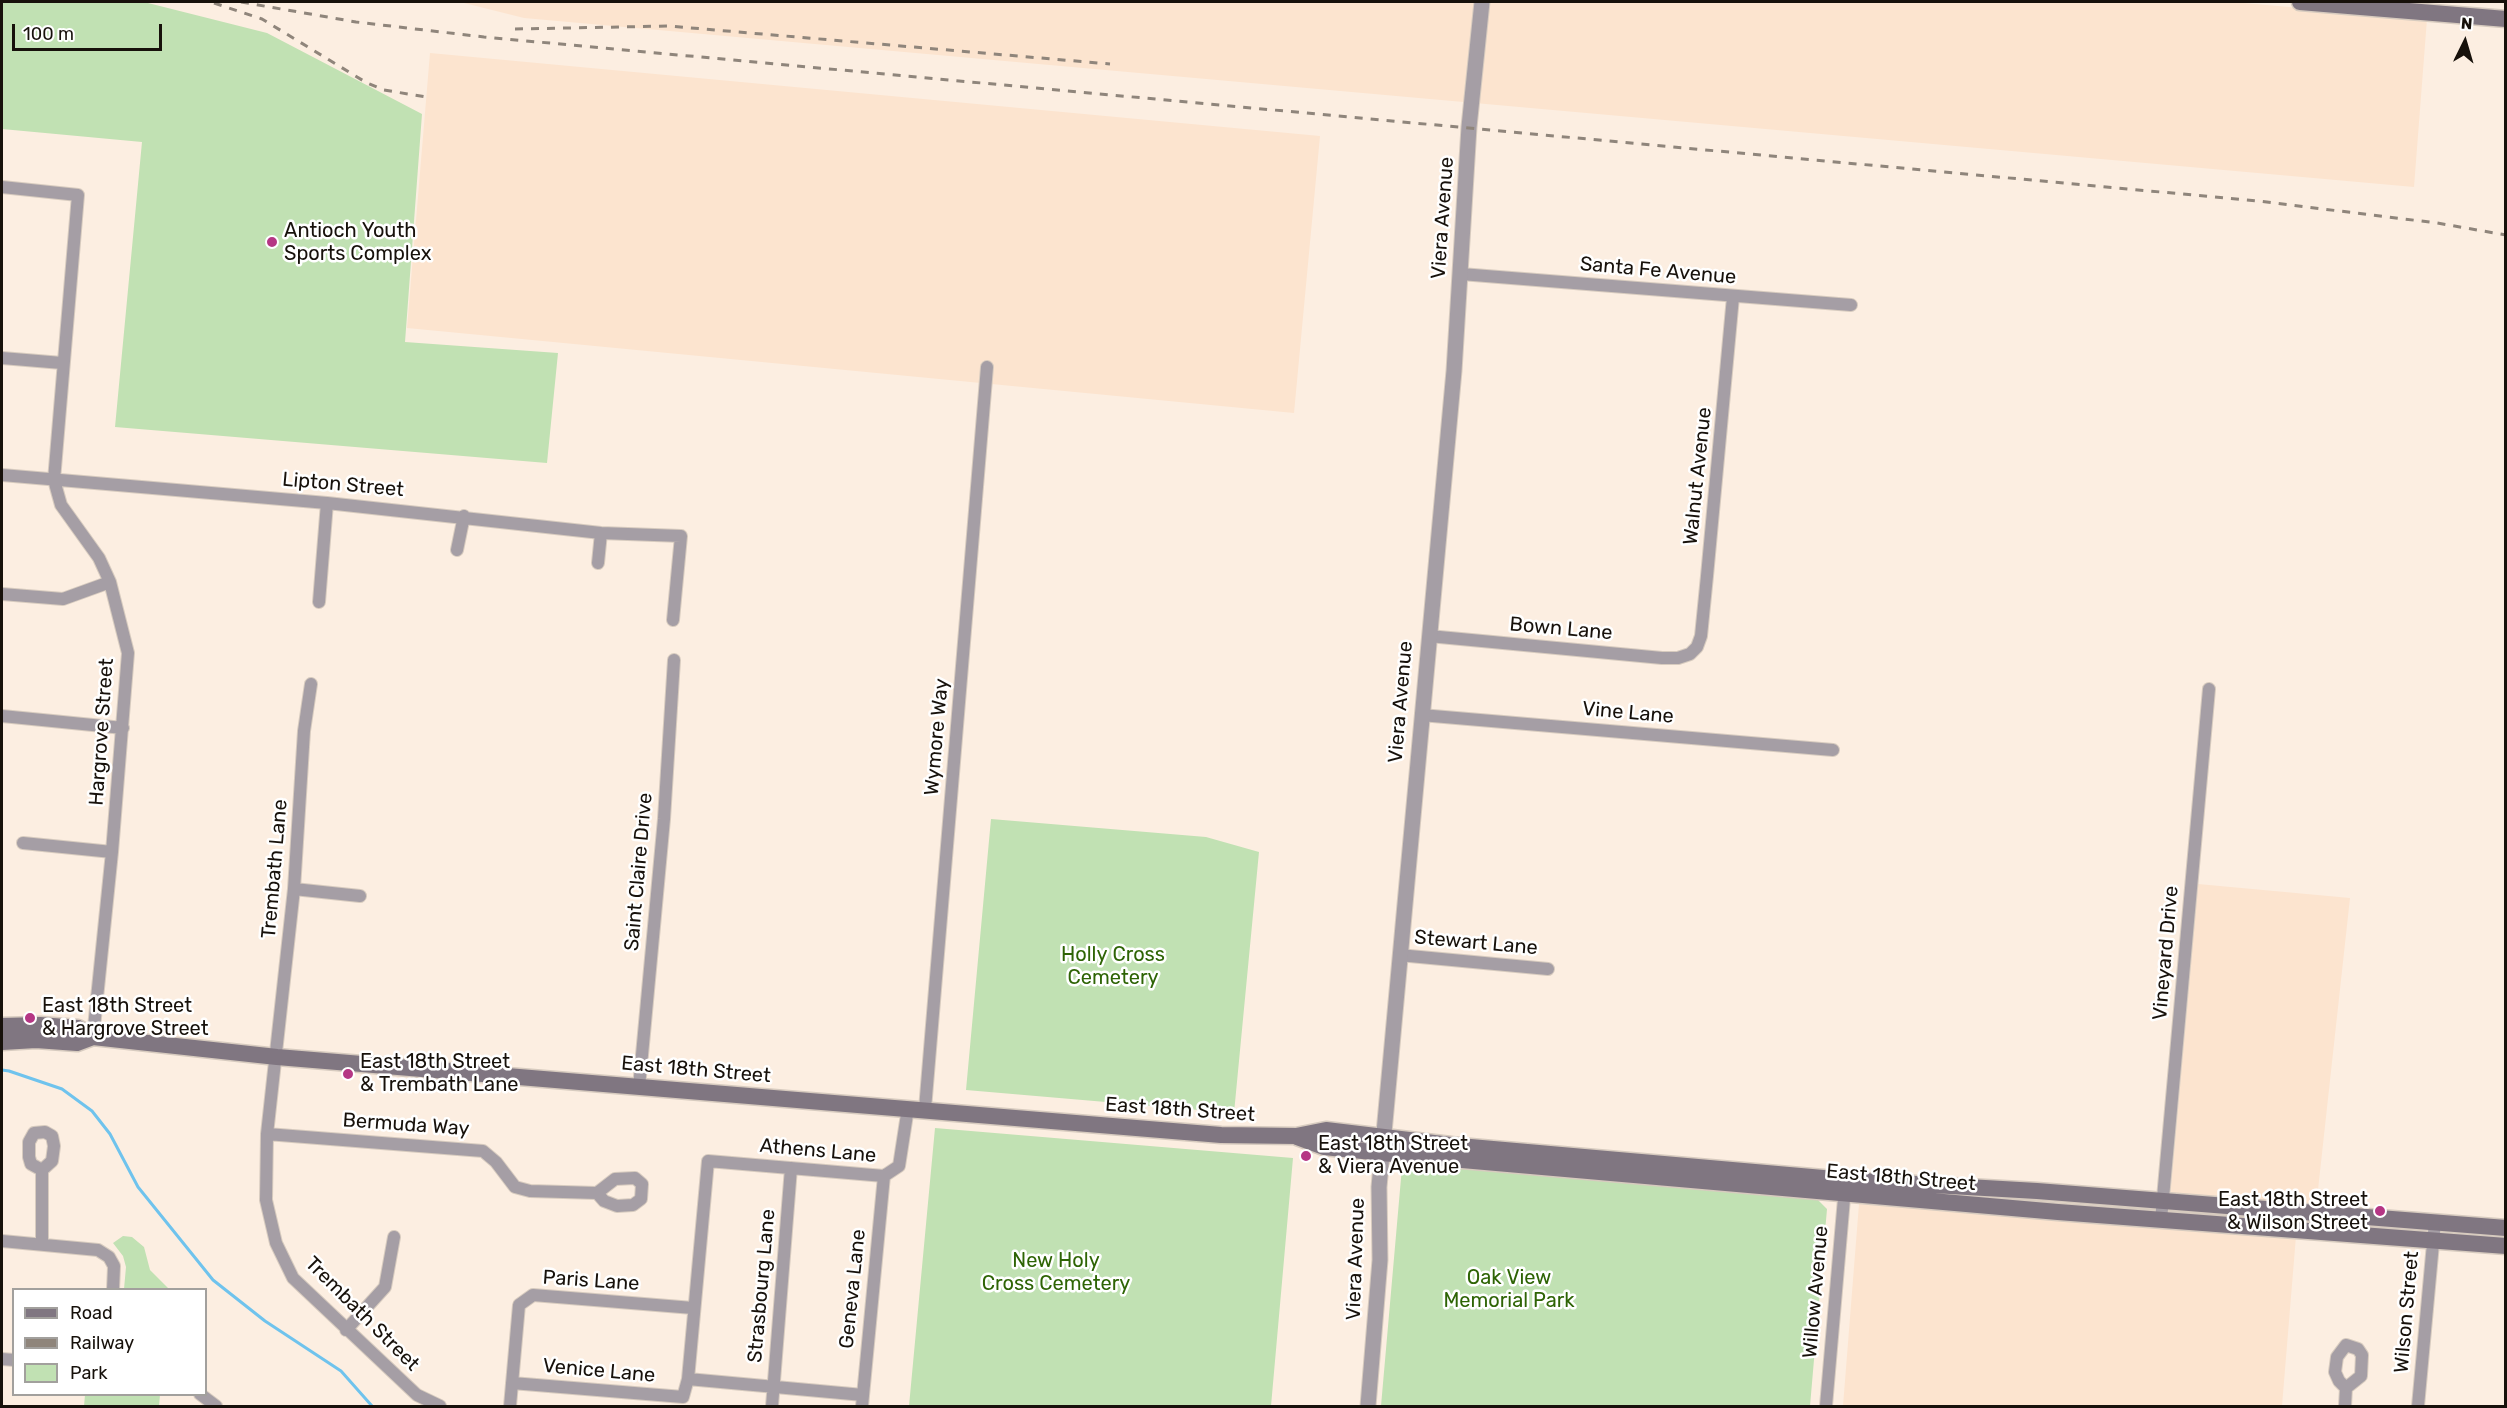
<!DOCTYPE html>
<html>
<head>
<meta charset="utf-8">
<style>
  body { margin:0 }
  #map { position:relative; width:2507px; height:1408px; overflow:hidden; background:#fceee1; font-family:Rubik,sans-serif }
  canvas { display:block }
  .frame { position:absolute; inset:0; border:3px solid #17110b; pointer-events:none }
  .legend { position:absolute; left:12px; top:1288px; width:195px; height:108px; box-sizing:border-box; background:#fff; border:2px solid #a2a09d; margin:0; padding:8px 10px; list-style:none; font-size:18px; color:#17110b }
  .legend li { display:flex; align-items:center; gap:12px; height:30px }
  .legend b { width:30px; border:2px solid #a2a09d }
  .north { position:absolute; left:2435px; top:12px; width:60px; height:60px; -webkit-text-stroke:4px #fff; paint-order:stroke; rotate:5deg; font-size:16px; font-weight:700; line-height:24px; text-align:center; color:#17110b }
  .north::after { content:''; display:block; margin:auto; width:21px; height:27px; background:#17110b; clip-path:polygon(50% 0,100% 100%,50% 72%,0 100%) }
  .scale { position:absolute; left:12px; top:24px; width:150px; height:27px; box-sizing:border-box; border:3px solid #17110b; border-top:0; padding-left:8px; font-size:18px; line-height:21px; white-space:nowrap; color:#17110b; -webkit-text-stroke:4px #fff; paint-order:stroke }
</style>
</head>
<body>
<div id="map">
<canvas width="2507" height="1408"></canvas>
<div class="frame"></div>
<ul class="legend">
<li><b style="height:8px;background:#807681"></b>Road</li>
<li><b style="height:8px;background:#8f857b"></b>Railway</li>
<li><b style="height:16px;background:#c1e1b3"></b>Park</li>
</ul>
<div class="north">N</div>
<div class="scale">100 m</div>
</div>
<script>
const g = document.querySelector('canvas').getContext('2d');
g.lineJoin = 'round';
function fillPath(path, color) { g.fillStyle = color; g.fill(path, 'evenodd'); }
const toPath = rows => new Path2D(rows.map(r => 'M' + r).join(''));
function stroke(path, color, width, dash) { g.strokeStyle = color; g.lineWidth = width; g.lineCap = dash ? 'butt' : 'round'; g.setLineDash(dash || []); g.stroke(path); }
function label(font, color, halo, rows, align = 'center') {
  g.font = font + ' Rubik,sans-serif'; g.lineWidth = 5; g.setLineDash([]); g.textBaseline = 'middle'; g.strokeStyle = halo; g.fillStyle = color; for (const [text, x, y, turn = 0] of rows) {
    g.save(); g.translate(x, y); g.rotate((+turn || 0) * Math.PI / 180); g.textAlign = isNaN(turn) ? turn : align; if (halo) g.strokeText(text, 0, 0); g.fillText(text, 0, 0); g.restore();
  }
}
fillPath(toPath([
  [460,2,2232,2,2427,19,2414,187,524,18],
  [430,53,1320,136,1294,413,407,328],
  [2198,884,2350,898,2316,1208,2170,1198],
  [1859,1204,2296,1236,2282,1406,1843,1406]
]), '#fce4cf');
fillPath(toPath([
  [2,2,144,2,267,33,422,114,405,342,558,353,547,463,115,427,142,142,2,129],
  [991,819,1206,837,1259,852,1234,1113,966,1090],
  [935,1128,1293,1158,1271,1406,909,1406],
  [1412,1164,1818,1200,1827,1209,1810,1406,1381,1406,1402,1167],
  [123,1236,132,1237,144,1247,150,1270,169,1289,124,1289,126,1267,123,1256,113,1243],
  [85,1395,85,1394,160,1395,159,1406,84,1406]
]), '#c1e1b3');
stroke(toPath([
  [2,1070,9,1071,62,1089,92,1111,110,1134,138,1187,213,1280,265,1321,341,1371,372,1406]
]), '#6fc3ed', 3);
const minor = toPath([
  [2,187,78,195,54,480,61,505,99,558,110,582,128,653,112,852,93,1037],
  [1461,274,1851,305],
  [2,358,62,363],
  [2,475,327,503,601,533,681,536,673,620],
  [457,550,464,516],
  [598,563,601,533],
  [2,594,63,599,110,582],
  [319,602,327,503],
  [1429,636,1662,658,1678,658,1690,654,1697,647,1701,636,1707,576,1733,297],
  [311,684,304,731,294,889,267,1134,266,1200,276,1243,293,1278,417,1395,440,1406],
  [1421,715,1833,750],
  [2,716,123,728],
  [23,843,112,852],
  [294,889,360,896],
  [1399,955,1548,969],
  [639,1087,664,819,674,660],
  [925,1109,987,367],
  [267,1134,483,1151,496,1162,515,1187,530,1191,597,1193,604,1201,617,1206,633,1205,641,1199,642,1184,635,1178,615,1179,597,1193],
  [42,1170,31,1164,29,1157,29,1142,34,1133,45,1132,52,1136,54,1146,52,1161,42,1170,42,1244],
  [2161,1220,2209,689],
  [2,1241,98,1250,109,1257,114,1266,113,1290],
  [346,1330,385,1287,394,1237],
  [2346,1345,2358,1349,2362,1355,2361,1376,2346,1388,2339,1381,2335,1372,2337,1357,2346,1345],
  [2,1359,14,1360],
  [688,1379,863,1395],
  [512,1383,683,1397,688,1379,708,1161,884,1176,899,1166,908,1108],
  [200,1394,216,1406],
  [510,1406,519,1305,533,1295,693,1308],
  [772,1406,791,1168],
  [862,1406,884,1176],
  [1826,1406,1845,1187],
  [2345,1406,2346,1388],
  [2418,1406,2435,1222]
]);
const tertiary = toPath([
  [1368,1406,1380,1260,1379,1187,1454,371,1469,127,1482,2]
]);
const secondary = toPath([
  [2300,2,2506,19],
  [2,1026,40,1025,78,1028,93,1037],
  [2,1042,36,1040,77,1043,93,1037,277,1057,1221,1135,1296,1136,1326,1130,1459,1146,1846,1180,2037,1191,2506,1228],
  [1297,1137,1324,1147,1382,1153,2058,1212,2506,1246]
]);
stroke(minor, '#d7cbbf', 14);
stroke(tertiary, '#d7cbbf', 17);
stroke(secondary, '#d7cbbf', 19);
stroke(minor, '#a59ea5', 12);
stroke(tertiary, '#a59ea5', 15);
stroke(secondary, '#807681', 16);
stroke(toPath([
  [241,2,356,22,484,37,2258,201,2437,223,2506,235],
  [214,3,262,19,367,83,384,90,426,97],
  [515,29,669,26,1110,64]
]), '#8f857b', 3, [8, 8]);
for (const [x, y, r, color] of [
  [272,242,6,"#b53684"],
  [30,1018,6,"#b53684"],
  [348,1074,6,"#b53684"],
  [1306,1156,6,"#b53684"],
  [2380,1211,6,"#b53684"]
]) { const dot = new Path2D(); dot.arc(x, y, r, 0, 2 * Math.PI); g.fillStyle = color; g.fill(dot); stroke(dot, '#fff', 2); }
label('20px', '#17110b', '#fff', [
  ["Viera Avenue",1443,218,-86],
  ["Santa Fe Avenue",1658,271,5],
  ["Walnut Avenue",1698,476,-84],
  ["Lipton Street",343,485,5],
  ["Bown Lane",1561,629,5],
  ["Viera Avenue",1401,702,-85],
  ["Vine Lane",1628,713,5],
  ["Hargrove Street",102,732,-86],
  ["Wymore Way",937,737,-85],
  ["Trembath Lane",275,869,-85],
  ["Saint Claire Drive",639,872,-85],
  ["Stewart Lane",1476,943,5],
  ["Vineyard Drive",2166,953,-85],
  ["East 18th Street",696,1070,5],
  ["East 18th Street",1180,1110,4],
  ["Bermuda Way",406,1125,4],
  ["Athens Lane",818,1151,5],
  ["East 18th Street",1901,1178,5],
  ["Viera Avenue",1356,1259,-88],
  ["Paris Lane",591,1281,4],
  ["Strasbourg Lane",762,1286,-85],
  ["Geneva Lane",853,1289,-84],
  ["Willow Avenue",1816,1292,-85],
  ["Wilson Street",2407,1312,-85],
  ["Trembath Street",362,1314,45],
  ["Venice Lane",599,1371,5]
]);
label('20px', '#17110b', '#fff', [
  ["Antioch Youth",284,231],
  ["Sports Complex",284,254],
  ["East 18th Street",42,1006],
  ["& Hargrove Street",42,1029],
  ["East 18th Street",360,1062],
  ["& Trembath Lane",360,1085],
  ["East 18th Street",1318,1144],
  ["& Viera Avenue",1318,1167],
  ["East 18th Street",2368,1200,"right"],
  ["& Wilson Street",2368,1223,"right"]
], 'left');
label('20px', '#2e6405', '#fff', [
  ["Holly Cross",1113,955],
  ["Cemetery",1113,978],
  ["New Holy",1056,1261],
  ["Cross Cemetery",1056,1284],
  ["Oak View",1509,1278],
  ["Memorial Park",1509,1301]
]);
</script>
</body>
</html>
